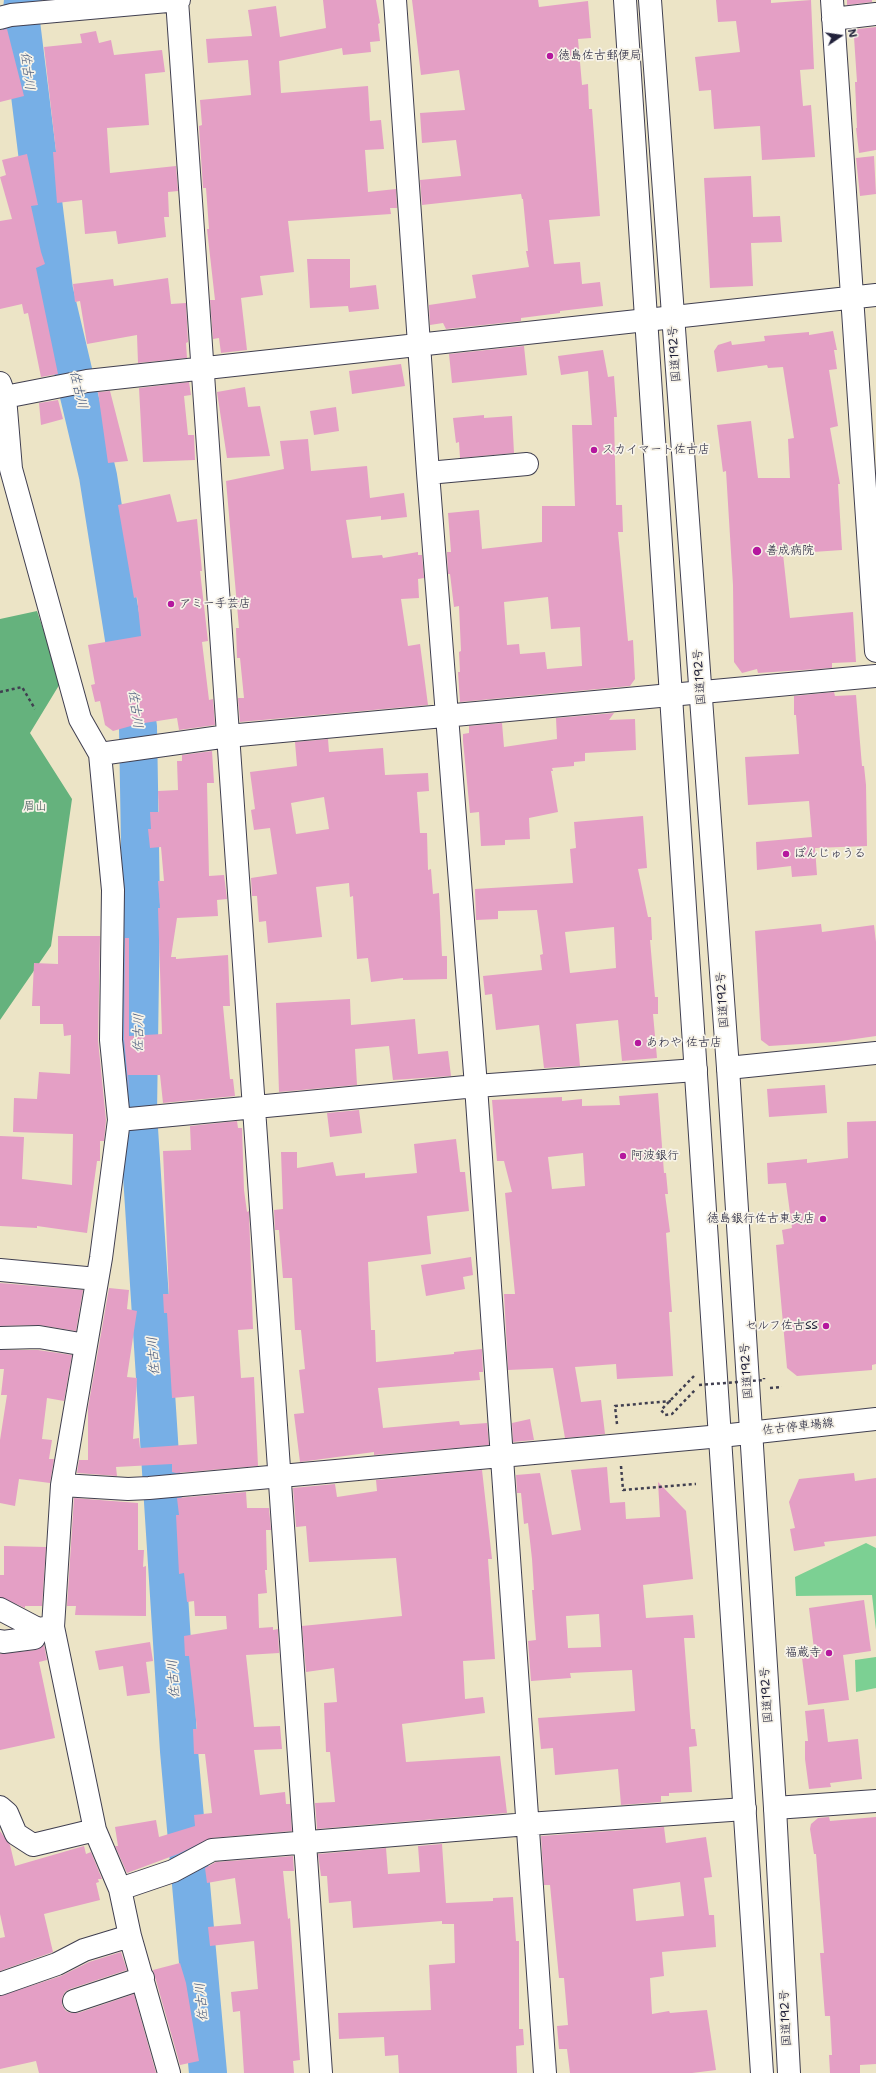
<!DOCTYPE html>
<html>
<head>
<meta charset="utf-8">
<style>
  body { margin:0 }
  #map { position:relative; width:876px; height:2073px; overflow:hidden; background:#ece4c6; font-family:"Shantell Sans",sans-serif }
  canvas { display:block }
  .north { position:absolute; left:820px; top:16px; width:40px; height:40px; -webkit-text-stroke:3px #f7f3e8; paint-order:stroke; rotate:77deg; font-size:11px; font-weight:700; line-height:16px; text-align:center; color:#22223b }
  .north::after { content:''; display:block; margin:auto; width:14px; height:18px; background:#22223b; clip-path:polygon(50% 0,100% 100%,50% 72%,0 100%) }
</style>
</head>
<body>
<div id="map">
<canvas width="876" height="2073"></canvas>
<div class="north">N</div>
</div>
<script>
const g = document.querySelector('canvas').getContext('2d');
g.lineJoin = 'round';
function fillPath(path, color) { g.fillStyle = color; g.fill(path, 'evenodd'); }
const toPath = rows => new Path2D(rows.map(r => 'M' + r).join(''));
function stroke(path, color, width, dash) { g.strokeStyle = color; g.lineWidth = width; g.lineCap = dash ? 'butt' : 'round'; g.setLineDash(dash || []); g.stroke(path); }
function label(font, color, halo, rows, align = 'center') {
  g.font = font + ' "Shantell Sans","Klee One",sans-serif'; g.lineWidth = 3.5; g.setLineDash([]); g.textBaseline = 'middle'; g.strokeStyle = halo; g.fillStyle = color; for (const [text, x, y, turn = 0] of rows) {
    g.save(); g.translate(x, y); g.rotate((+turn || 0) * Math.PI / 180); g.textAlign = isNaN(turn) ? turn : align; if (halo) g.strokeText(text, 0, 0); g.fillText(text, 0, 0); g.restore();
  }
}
fillPath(toPath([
  [866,1543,876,1548,876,1630,872,1595,796,1596,795,1577],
  [876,1657,876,1688,856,1692,855,1660]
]), '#7cd093');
fillPath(toPath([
  [37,611,61,682,30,733,72,799,51,946,0,1020,0,619]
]), '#65b27d');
stroke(toPath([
  [23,0,21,22,54,290,98,476,138,727,141,905,138,1113,179,1751,208,2073]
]), '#77afe6', 38);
fillPath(toPath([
  [323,0,376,0,380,23,378,24,380,41,370,42,371,52,343,55,342,48,279,61,281,93,368,86,370,121,381,120,384,149,365,150,368,192,396,189,397,208,390,208,391,214,288,221,294,272,260,276,263,295,241,298,247,350,221,353,219,338,213,339,210,300,215,300,207,229,209,229,206,188,203,188,199,126,202,125,200,100,251,95,248,60,208,63,206,39,252,36,248,10,276,6,280,37,326,28],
  [412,0,538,0,539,7,588,1,591,38,578,39,582,85,588,84,589,109,592,109,600,216,549,220,554,264,580,262,582,284,600,282,603,306,560,311,560,313,521,318,521,321,446,329,443,323,430,325,429,305,476,298,472,275,529,267,526,251,528,251,523,199,522,199,521,194,422,205,420,180,461,176,456,140,422,143,420,113,465,110,459,70,421,75],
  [716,0,771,0,771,3,811,0,814,69,800,70,803,106,811,105,815,157,762,160,760,126,714,129,711,90,699,91,695,57,740,52,736,21,718,22],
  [847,0,872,0,872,2,847,5],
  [876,27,876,150,859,153,856,128,857,128,855,82,857,82,854,37,850,37,849,30],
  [7,29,24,96,0,102,0,30],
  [96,31,99,43,111,40,114,55,162,50,165,72,145,74,149,125,107,128,110,173,176,166,178,191,168,192,169,217,164,217,166,237,118,244,116,231,85,234,82,200,57,203,53,152,56,152,44,47,82,43,80,34],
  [27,154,38,205,31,206,41,252,45,264,36,268,58,374,41,377,28,313,24,314,22,304,0,309,0,221,12,219,0,177,6,175,2,160],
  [874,156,876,194,860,196,856,158],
  [751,176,753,217,780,216,782,242,751,243,753,286,710,288,704,178],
  [307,259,350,259,350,288,376,285,379,309,349,312,348,306,310,308],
  [168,278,171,304,186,303,188,342,186,343,187,358,138,363,137,335,87,344,80,301,75,302,73,284,113,279,114,286],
  [833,331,837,350,834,350,837,369,829,370,838,426,830,428,840,484,838,484,842,550,783,554,790,618,853,612,856,662,832,663,832,668,758,673,757,669,742,673,734,662,733,585,726,471,723,472,717,425,751,421,758,478,790,478,788,439,794,438,783,367,768,368,767,365,717,372,714,351,718,345,731,341,732,345,765,341,764,336,809,332,809,335],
  [524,346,527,375,452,383,449,354],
  [603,350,608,377,614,376,617,417,614,417,616,505,622,505,623,532,618,532,628,641,633,640,635,679,630,686,460,702,458,672,460,672,459,652,461,651,459,606,454,607,450,574,448,574,447,552,451,552,448,513,479,510,482,549,542,542,542,506,575,506,572,425,592,425,588,371,561,375,558,356],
  [548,597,551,629,580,627,582,666,547,669,545,652,520,654,519,644,507,645,504,602],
  [401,364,405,386,352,394,349,371],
  [189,382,191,395,184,396,188,435,194,435,195,460,143,462,139,388],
  [245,387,248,407,260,406,270,456,227,458,217,392],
  [110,391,128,461,108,463,98,392],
  [58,400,63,419,41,425,39,403],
  [336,407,339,431,314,435,310,411],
  [484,415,484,418,512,416,514,453,460,458,459,442,456,443,453,418],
  [308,439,311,471,367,466,370,498,404,493,407,517,381,520,381,516,346,520,352,558,382,555,383,558,418,552,418,555,422,555,424,578,418,579,419,598,401,599,408,646,420,644,428,705,240,722,238,698,244,698,240,658,237,658,236,628,239,628,226,481,284,469,280,441],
  [170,494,177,522,197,519,202,571,200,571,208,641,202,642,209,700,213,699,215,725,179,730,177,718,138,724,113,731,105,725,100,701,95,702,91,685,95,684,88,645,141,636,137,597,134,598,118,505],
  [834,692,835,696,856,695,862,766,864,766,866,785,867,846,815,848,817,875,792,877,791,866,757,870,756,842,812,837,809,801,748,805,745,757,799,754,796,715,794,715,794,696],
  [614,713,609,720,635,719,636,750,585,753,585,761,574,762,574,766,552,768,553,771,551,771,558,812,529,818,530,839,505,840,505,845,481,846,479,812,470,813,463,741,463,734,469,733,469,726,502,723,504,747,557,739,556,718],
  [328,739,329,752,383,748,385,775,428,773,429,791,417,792,420,833,427,833,428,870,431,869,433,894,439,893,442,956,447,956,447,979,403,980,403,978,371,982,368,958,357,959,353,896,350,897,349,883,316,887,322,937,268,943,266,921,259,922,257,896,252,896,251,878,277,874,270,828,254,830,251,810,255,809,250,772,297,766,295,742],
  [324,797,329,829,296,834,291,803],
  [212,751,214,783,207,783,209,876,224,875,227,899,217,900,218,916,177,918,171,957,176,957,176,959,228,955,230,1006,223,1006,230,1079,233,1079,235,1096,163,1103,160,1075,128,1075,129,1093,124,1039,125,938,129,938,129,1036,162,1034,158,908,160,908,158,881,164,881,161,847,150,848,148,829,151,829,150,812,159,812,158,791,178,790,177,761,182,761,182,755],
  [643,816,647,868,638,869,648,917,651,917,652,940,650,940,655,997,658,997,658,1014,653,1014,657,1058,622,1061,618,1020,576,1024,580,1066,544,1068,539,1025,496,1030,492,994,485,995,483,976,542,970,540,955,543,954,537,910,498,911,498,919,476,920,475,889,573,883,570,849,576,848,574,822],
  [614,927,616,968,570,973,565,932],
  [821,924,822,932,874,925,876,942,876,1036,834,1042,769,1046,761,1040,755,931],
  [58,936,100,936,98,1040,106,1120,104,1141,100,1141,100,1161,97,1161,87,1233,37,1226,37,1228,0,1226,0,1136,24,1137,22,1179,72,1185,73,1134,13,1132,14,1098,37,1099,39,1072,70,1074,71,1035,64,1036,63,1024,40,1024,40,1006,32,1006,34,963,58,964],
  [350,999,351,1025,415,1019,418,1054,448,1051,451,1076,393,1080,389,1046,355,1049,357,1085,279,1092,276,1003],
  [825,1085,827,1113,769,1117,767,1089],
  [658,1093,664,1173,666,1173,668,1194,665,1194,670,1232,666,1233,672,1312,669,1312,673,1376,617,1379,616,1364,575,1367,581,1402,601,1400,605,1434,565,1438,553,1368,508,1370,504,1294,515,1294,505,1193,512,1192,504,1161,497,1161,492,1100,562,1097,562,1101,582,1099,582,1106,620,1105,619,1096],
  [583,1153,585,1186,552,1189,548,1157],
  [359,1110,362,1133,330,1137,327,1113],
  [237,1121,238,1128,242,1128,244,1190,247,1212,249,1211,253,1329,238,1330,241,1378,254,1377,258,1466,176,1473,172,1472,172,1464,116,1467,117,1476,77,1473,79,1460,88,1460,88,1408,109,1288,129,1290,127,1309,137,1311,127,1377,137,1378,133,1439,139,1438,140,1448,197,1444,194,1396,172,1398,167,1313,164,1313,163,1294,169,1294,163,1151,191,1150,190,1126],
  [876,1121,876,1364,872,1365,872,1370,797,1376,787,1368,776,1245,784,1244,782,1230,792,1228,786,1183,768,1184,767,1163,807,1159,807,1163,848,1158,847,1122],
  [456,1139,460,1172,465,1172,469,1211,427,1216,431,1254,368,1262,371,1330,375,1330,376,1362,454,1354,454,1352,482,1349,483,1372,479,1372,480,1380,378,1388,383,1428,459,1421,460,1425,487,1423,489,1445,374,1455,374,1452,300,1462,294,1414,304,1413,299,1370,305,1369,301,1330,295,1330,292,1278,283,1278,279,1230,275,1230,274,1210,283,1209,281,1152,297,1152,297,1168,333,1162,336,1176,365,1173,365,1178,417,1173,414,1144],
  [471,1257,473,1275,463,1277,465,1289,426,1296,421,1265],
  [0,1283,83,1290,76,1331,39,1325,0,1326],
  [0,1350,38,1350,72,1355,64,1401,47,1398,42,1439,52,1440,49,1459,54,1459,50,1483,19,1479,15,1506,0,1503,0,1440,7,1395,1,1395,4,1369,0,1369],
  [530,1419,534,1440,513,1442,512,1423],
  [607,1467,610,1503,625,1502,626,1519,660,1517,658,1482,686,1511,693,1579,643,1585,646,1618,693,1615,695,1638,684,1638,691,1729,695,1729,697,1746,689,1747,692,1792,669,1793,669,1796,661,1796,661,1802,621,1805,618,1769,555,1775,553,1748,541,1749,538,1718,635,1711,632,1670,570,1673,571,1678,531,1681,528,1641,536,1640,532,1590,534,1590,532,1559,528,1523,524,1524,521,1493,517,1493,516,1475,540,1473,552,1535,581,1530,571,1470],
  [599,1614,601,1647,568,1648,566,1616],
  [482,1470,492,1559,488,1559,495,1659,463,1661,465,1699,483,1697,485,1713,402,1724,406,1762,500,1756,507,1813,317,1829,315,1803,335,1802,330,1752,326,1752,324,1703,337,1702,334,1668,306,1672,302,1626,402,1616,396,1558,309,1562,306,1526,296,1527,293,1488,335,1484,337,1497,377,1491,376,1480],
  [854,1473,855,1481,876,1478,876,1536,824,1542,825,1546,794,1551,790,1529,795,1528,789,1502,799,1479],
  [246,1492,247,1508,269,1508,271,1530,266,1530,267,1570,265,1570,267,1593,258,1594,259,1628,273,1627,273,1630,278,1629,279,1653,246,1655,254,1727,280,1726,282,1749,254,1750,260,1795,285,1792,286,1804,290,1804,292,1831,211,1838,178,1854,127,1873,115,1846,118,1846,115,1827,156,1820,159,1837,195,1826,194,1815,212,1813,205,1754,194,1754,193,1729,197,1729,189,1656,185,1656,184,1636,227,1629,226,1616,195,1616,194,1601,187,1602,184,1573,179,1574,176,1515,179,1515,177,1498],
  [74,1498,138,1503,138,1550,144,1550,143,1567,146,1566,146,1616,75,1615,76,1606,67,1606],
  [4,1546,46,1547,42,1606,25,1606,25,1608,0,1597,0,1575,4,1575],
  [864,1600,871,1651,843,1655,849,1700,808,1705,801,1650,814,1649,809,1608],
  [150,1642,153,1661,146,1662,150,1693,127,1696,123,1666,99,1670,95,1651],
  [44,1645,47,1660,39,1662,55,1738,0,1750,0,1654,36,1650],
  [824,1709,828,1742,858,1739,862,1779,830,1783,831,1787,809,1789,805,1759,805,1741,808,1741,805,1711],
  [829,1817,830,1821,876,1817,876,2064,860,2065,860,2073,830,2073,829,2055,832,2055,830,2016,825,2016,820,1953,824,1953,816,1854,814,1854,810,1829,811,1824,818,1818],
  [664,1827,666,1843,706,1837,712,1877,704,1878,709,1915,714,1915,716,1947,662,1952,664,1976,650,1978,652,2014,669,2011,670,2013,707,2010,716,2070,692,2073,570,2073,567,2049,559,2049,557,2026,568,2025,564,1978,559,1978,550,1885,544,1885,541,1836],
  [680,1882,684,1916,636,1921,633,1889],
  [0,1831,10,1845,15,1866,84,1846,86,1854,91,1852,102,1879,98,1879,99,1882,96,1883,100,1900,44,1914,53,1952,0,1971,0,1938,5,1937,0,1914],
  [442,1844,446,1903,493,1901,493,1898,513,1897,516,1941,519,1941,519,2029,523,2029,524,2045,516,2046,517,2073,399,2073,398,2055,385,2056,384,2037,339,2039,338,2013,431,2010,429,1965,455,1963,454,1924,442,1924,442,1921,353,1928,351,1901,329,1903,327,1876,321,1876,318,1854,386,1848,388,1874,420,1872,418,1846],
  [293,1856,294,1871,283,1871,288,1919,290,1918,300,2060,293,2061,294,2073,244,2073,240,2011,233,2012,231,1992,258,1989,254,1941,210,1946,208,1927,241,1924,235,1878,207,1883,205,1868,216,1862],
  [121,1952,127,1970,70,1989,65,1992,62,1998,62,2005,66,2011,71,2013,78,2013,134,1994,156,2073,39,2073,36,2061,0,2069,0,1996,61,1976,89,1962],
  [180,1963,186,1983,199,2061,180,2065,153,1970]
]), '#e49fc5');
const minor = toPath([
  [177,0,321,2073],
  [395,0,428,473,476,1086,545,2073],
  [832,0,876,651],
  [0,18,11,15,179,0],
  [833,19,876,14],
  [0,383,5,397,11,469,80,719,100,754,113,890,111,1040,119,1120,101,1258,62,1485,53,1627,95,1830,120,1889,130,1936,169,2073],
  [5,397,87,381,876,295],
  [428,473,527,464],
  [100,754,228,736,876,676],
  [728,1068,876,1053],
  [119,1120,476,1086,696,1070],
  [0,1270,97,1279],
  [0,1338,39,1337,86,1345],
  [62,1485,128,1489,149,1488,721,1436],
  [0,1609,38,1629,53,1627],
  [0,1641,3,1642,34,1638,38,1629],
  [0,1807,7,1813,16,1834,33,1845,95,1830],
  [775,1808,876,1801],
  [120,1889,173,1871,212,1850,528,1824,745,1809],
  [0,1984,57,1964,84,1950,130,1936],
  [74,2001,143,1978]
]);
const major = toPath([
  [721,1436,876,1419]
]);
const highway = toPath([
  [625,0,762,2073],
  [650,0,728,1068,775,1808,789,2073]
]);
stroke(minor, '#403f50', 24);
stroke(major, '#403f50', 24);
stroke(highway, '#403f50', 24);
stroke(toPath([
  [0,692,22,687,35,709],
  [694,1376,661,1410,665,1415,672,1414,695,1390],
  [770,1388,782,1387],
  [617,1424,615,1406,671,1401],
  [621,1466,623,1490,696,1484]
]), '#403f50', 2.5, [3, 3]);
stroke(minor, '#fff', 22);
stroke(major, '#fff', 22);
stroke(highway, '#fff', 22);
stroke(toPath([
  [699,1385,764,1380,764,1378]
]), '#403f50', 2.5, [3, 3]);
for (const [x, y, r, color] of [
  [550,56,4,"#b5179e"],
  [594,450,4,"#b5179e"],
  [757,551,5,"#b5179e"],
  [171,604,4,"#b5179e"],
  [786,854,4,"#b5179e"],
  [638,1043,4,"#b5179e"],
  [623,1156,4,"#b5179e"],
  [823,1219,4,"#b5179e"],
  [826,1326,4,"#b5179e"],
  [829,1653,4,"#b5179e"]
]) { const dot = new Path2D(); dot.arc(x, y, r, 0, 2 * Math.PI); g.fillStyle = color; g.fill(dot); stroke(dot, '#f7f3e8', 1.5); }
label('12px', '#22223b', '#f7f3e8', [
  ["徳島佐古郵便局",558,56],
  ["スカイマート佐古店",602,450],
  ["善成病院",766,551],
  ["アミー手芸店",179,604],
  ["ぼんじゅうる",794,854],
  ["あわや 佐古店",646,1043],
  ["阿波銀行",631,1156],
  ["徳島銀行佐古東支店",815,1219,"right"],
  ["セルフ佐古SS",818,1326,"right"],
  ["福蔵寺",821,1653,"right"]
], 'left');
label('12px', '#22223b', '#f7f3e8', [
  ["国道192号",675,354,-94],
  ["国道192号",700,677,-94],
  ["国道192号",723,1000,-94],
  ["国道192号",747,1371,-94],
  ["佐古停車場線",798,1427,-6],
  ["国道192号",767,1695,-94],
  ["国道192号",786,2018,-93]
]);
label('12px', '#3d5655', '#f7f3e8', [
  ["眉山",35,807]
]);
label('italic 13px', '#405377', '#f7f3e8', [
  ["佐古川",27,71,83],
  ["佐古川",78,390,77],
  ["佐古川",135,709,82],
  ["佐古川",139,1033,-89],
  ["佐古川",154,1356,-94],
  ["佐古川",174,1679,-94],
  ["佐古川",202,2002,-95]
]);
</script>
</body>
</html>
